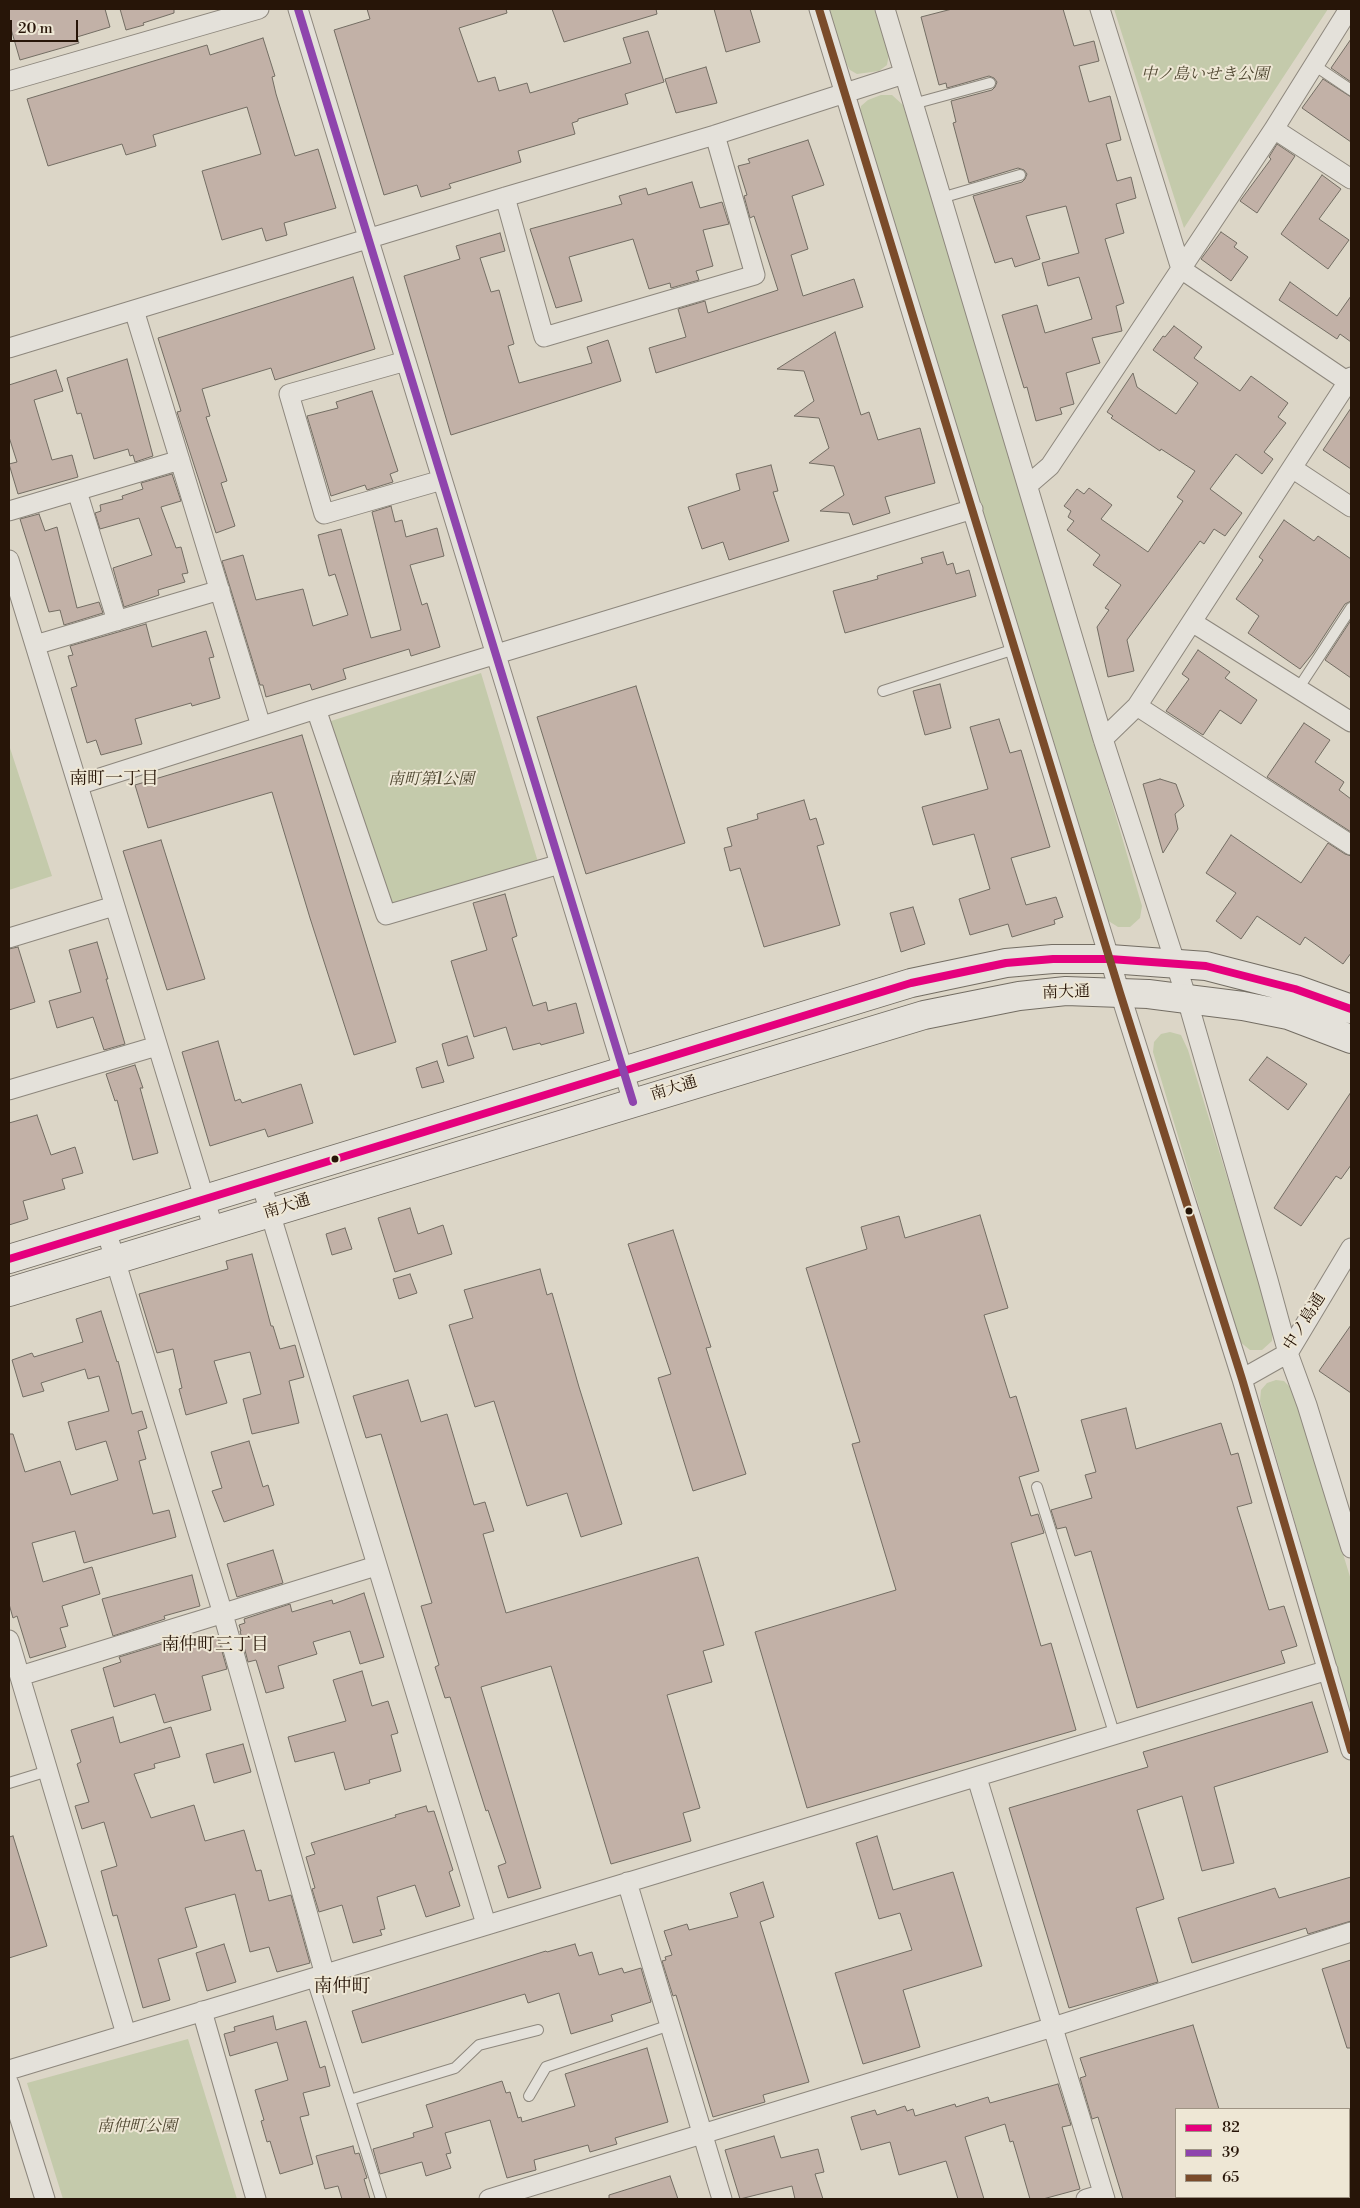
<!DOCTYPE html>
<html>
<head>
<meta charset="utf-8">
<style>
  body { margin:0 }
  #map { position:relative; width:1360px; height:2208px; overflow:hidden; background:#dcd6c7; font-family:"Libre Bodoni",serif }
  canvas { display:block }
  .frame { position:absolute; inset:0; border:10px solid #271508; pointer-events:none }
  .legend { position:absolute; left:1175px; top:2108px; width:175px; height:90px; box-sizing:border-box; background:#eee7d5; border:1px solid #9e9383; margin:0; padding:6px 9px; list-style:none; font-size:15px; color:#271508 }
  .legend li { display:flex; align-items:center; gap:10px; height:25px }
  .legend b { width:25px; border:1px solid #9e9383 }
  .scale { position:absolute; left:10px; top:20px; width:68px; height:22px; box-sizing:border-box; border:2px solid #271508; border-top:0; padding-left:6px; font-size:15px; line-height:18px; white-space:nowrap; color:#271508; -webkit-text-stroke:4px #eee7d5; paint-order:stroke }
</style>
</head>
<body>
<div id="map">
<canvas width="1360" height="2208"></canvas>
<div class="frame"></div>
<ul class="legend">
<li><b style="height:6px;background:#e5007d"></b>82</li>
<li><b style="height:6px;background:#8e44ad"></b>39</li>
<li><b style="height:6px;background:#7a4b2a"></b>65</li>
</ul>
<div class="scale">20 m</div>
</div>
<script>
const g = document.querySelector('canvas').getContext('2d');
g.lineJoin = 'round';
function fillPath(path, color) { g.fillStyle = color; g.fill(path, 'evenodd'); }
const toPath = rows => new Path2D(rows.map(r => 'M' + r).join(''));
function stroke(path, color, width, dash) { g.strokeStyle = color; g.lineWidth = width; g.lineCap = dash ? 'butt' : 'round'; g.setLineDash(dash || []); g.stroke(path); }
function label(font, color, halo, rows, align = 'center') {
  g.font = font + ' "Libre Bodoni","Noto Serif JP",serif'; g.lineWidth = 4; g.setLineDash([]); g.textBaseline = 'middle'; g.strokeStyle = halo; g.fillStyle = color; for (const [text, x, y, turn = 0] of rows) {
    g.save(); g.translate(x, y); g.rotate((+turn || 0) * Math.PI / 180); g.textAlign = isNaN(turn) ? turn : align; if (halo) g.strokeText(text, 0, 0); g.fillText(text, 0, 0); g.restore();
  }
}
fillPath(toPath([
  [829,9,874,9,889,54,887,65,879,71,857,74,850,70,846,63],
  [1114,9,1328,9,1184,228],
  [881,95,892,95,903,105,1026,508,1142,906,1140,918,1130,927,1118,927,1107,920,859,116,861,106,868,100],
  [481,673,538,862,388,905,328,722],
  [9,745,52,876,9,890],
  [1170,1032,1181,1035,1188,1050,1273,1327,1272,1341,1262,1350,1250,1350,1239,1341,1153,1052,1154,1042,1161,1034],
  [1276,1380,1284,1381,1293,1390,1351,1580,1351,1716,1260,1401,1261,1390,1267,1383],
  [188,2039,237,2199,63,2199,27,2083]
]), '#c4caab');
const building = toPath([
  [9,9,105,9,110,27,77,37,79,43,20,60,9,22,9,9],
  [120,9,174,9,174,13,143,23,144,25,126,30,120,9],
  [367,9,506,9,507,13,459,28,478,82,495,77,499,91,527,83,530,93,631,63,623,38,648,31,664,82,625,94,628,104,578,119,578,121,572,123,575,134,518,151,521,162,449,184,451,188,421,197,417,185,384,195,334,30,370,19,367,9],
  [552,9,656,9,657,14,564,42,552,9],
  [714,9,750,9,760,42,726,52,714,9],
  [952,9,1063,9,1074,46,1094,41,1099,61,1079,66,1089,102,1110,96,1121,140,1106,144,1117,181,1131,177,1136,198,1116,204,1124,233,1105,239,1124,303,1116,306,1122,331,1092,338,1100,363,1066,373,1074,404,1060,408,1062,414,1036,421,1027,387,1024,388,1002,315,1037,305,1045,333,1092,319,1079,277,1048,286,1042,263,1079,253,1066,206,1026,216,1040,259,1015,267,1012,258,995,263,973,196,1022,182,1025,179,1027,174,1024,170,1018,168,969,183,953,123,956,122,951,101,992,90,995,87,997,82,994,78,989,76,947,88,946,83,939,85,921,17,952,9],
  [263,38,275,76,272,77,276,94,295,156,318,149,336,208,284,223,287,235,266,241,262,228,222,240,202,171,261,154,247,107,153,135,156,146,126,155,122,144,48,166,27,99,207,45,210,55,263,38],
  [1351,39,1351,82,1331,68,1351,39],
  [706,67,717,103,676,113,665,79,706,67],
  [1323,79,1351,97,1351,142,1302,108,1323,79],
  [808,140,824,185,792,196,808,249,791,255,803,296,854,279,863,307,656,373,649,348,686,337,678,309,705,301,708,313,778,290,754,216,750,218,744,196,747,195,738,166,750,163,748,159,808,140],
  [1277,144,1295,156,1257,213,1240,201,1271,159,1269,157,1277,144],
  [1322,175,1341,189,1319,219,1349,240,1328,269,1281,234,1322,175],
  [692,182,700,208,722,202,729,224,703,230,713,266,696,271,699,280,671,288,670,283,649,289,633,239,569,257,582,301,556,308,530,229,622,204,619,196,646,188,648,195,692,182],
  [1221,232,1237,243,1234,247,1248,257,1231,281,1201,259,1221,232],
  [500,233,505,251,480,258,491,292,499,290,514,344,508,346,519,383,592,363,587,347,608,340,621,381,451,435,404,276,460,259,456,246,500,233],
  [353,277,375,349,275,380,271,368,202,389,210,416,206,417,227,481,221,483,235,526,216,533,177,412,181,411,158,338,353,277],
  [1290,282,1337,316,1351,296,1351,342,1340,334,1337,339,1279,300,1290,282],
  [1174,326,1202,347,1194,358,1240,391,1251,376,1288,403,1278,417,1286,423,1264,452,1273,459,1262,474,1236,454,1210,489,1242,513,1225,536,1214,529,1204,544,1200,541,1127,640,1134,671,1108,677,1097,627,1109,610,1105,608,1121,585,1093,565,1100,555,1067,530,1074,521,1068,517,1071,511,1064,506,1077,489,1084,494,1089,488,1112,505,1101,519,1148,552,1183,501,1177,497,1195,471,1161,449,1160,451,1111,418,1113,416,1107,412,1133,373,1137,387,1176,414,1198,383,1153,350,1163,336,1165,337,1174,326],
  [835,332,861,415,869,412,878,440,920,428,935,483,885,497,890,513,853,525,849,513,820,511,844,495,834,466,809,463,829,448,819,418,794,416,814,401,804,371,777,369,835,332],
  [127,359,153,456,135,462,133,455,130,456,128,449,94,459,81,413,77,414,67,378,127,359],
  [56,370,63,391,34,400,52,460,72,455,78,477,18,494,9,464,17,462,9,437,9,385,56,370],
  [372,391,398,471,390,474,393,482,367,490,365,485,331,496,307,416,338,408,336,402,372,391],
  [1351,408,1351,469,1323,450,1351,408],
  [771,465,778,491,773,492,789,541,729,560,723,542,702,549,688,507,740,490,736,474,771,465],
  [172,474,181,501,161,507,176,548,181,547,188,573,182,574,185,582,158,590,159,595,124,607,113,568,152,555,139,518,100,529,95,513,101,511,100,505,123,499,122,496,143,489,141,483,172,474],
  [391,506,395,522,402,520,406,537,437,528,444,556,410,565,422,605,427,603,440,647,411,656,409,649,343,669,346,679,312,690,310,684,266,697,263,685,260,685,222,561,243,555,256,600,303,589,313,626,348,615,335,574,329,576,318,535,341,529,371,638,401,630,372,512,391,506],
  [39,514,45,531,57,527,77,608,99,602,103,613,64,625,60,610,49,612,20,519,39,514],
  [1284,520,1314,541,1318,536,1351,559,1351,601,1345,604,1313,653,1300,669,1248,633,1259,616,1236,599,1263,560,1259,557,1284,520],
  [943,552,947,565,953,563,956,574,969,570,976,596,845,633,833,591,878,579,877,576,923,563,921,558,943,552],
  [1351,620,1351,678,1325,660,1351,620],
  [146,624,152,647,206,631,214,657,209,658,220,698,192,706,191,703,135,719,142,744,101,755,96,740,87,743,71,688,77,686,68,656,73,655,70,646,146,624],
  [1198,650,1230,672,1225,678,1257,700,1241,724,1220,710,1203,735,1166,711,1189,679,1182,674,1198,650],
  [940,684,951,728,925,735,913,691,940,684],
  [636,686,685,843,586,874,537,717,636,686],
  [999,719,1010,753,1021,750,1050,847,1011,858,1026,905,1056,897,1063,917,1054,920,1055,924,1012,937,1008,924,970,935,959,899,990,889,974,834,933,845,922,807,988,789,970,727,999,719],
  [1304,723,1330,740,1315,762,1344,782,1339,790,1351,799,1351,832,1267,777,1304,723],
  [302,735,396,1042,354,1055,310,918,272,792,148,828,135,785,302,735],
  [1160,779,1176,784,1184,806,1175,814,1178,829,1163,853,1143,784,1160,779],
  [804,800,810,820,816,818,824,844,817,846,840,925,764,947,740,868,730,871,724,848,732,846,727,828,758,819,757,814,804,800],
  [1231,835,1301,883,1328,843,1345,854,1351,856,1351,953,1343,964,1305,937,1300,945,1257,916,1241,939,1216,921,1236,893,1206,873,1231,835],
  [161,840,205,979,167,990,123,851,161,840],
  [505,894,517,936,512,938,533,1006,546,1002,548,1011,576,1003,584,1033,541,1045,540,1043,513,1050,506,1027,474,1037,451,961,487,950,473,903,505,894],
  [913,907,925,944,901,952,890,913,913,907],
  [97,942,108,979,106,979,125,1044,104,1050,93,1017,57,1028,49,1001,81,992,69,950,97,942],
  [18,947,35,1002,9,1010,9,949,18,947],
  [467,1036,474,1058,448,1066,442,1044,467,1036],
  [218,1041,235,1101,240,1099,242,1103,301,1084,313,1123,268,1137,265,1129,210,1146,182,1052,218,1041],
  [1267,1057,1307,1084,1288,1110,1249,1080,1267,1057],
  [437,1061,444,1082,422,1088,416,1068,437,1061],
  [135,1065,143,1088,140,1088,158,1153,133,1160,117,1100,115,1101,106,1074,135,1065],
  [1351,1092,1351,1165,1341,1179,1336,1176,1301,1226,1274,1208,1351,1092],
  [37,1115,51,1155,75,1147,83,1173,62,1179,65,1189,23,1201,28,1219,9,1225,9,1123,37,1115],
  [410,1208,418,1234,443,1225,452,1254,395,1272,378,1218,410,1208],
  [980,1215,1008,1308,984,1315,1010,1398,1016,1396,1039,1471,1019,1477,1031,1516,1038,1514,1044,1533,1011,1543,1041,1646,1051,1643,1076,1730,807,1808,755,1632,896,1590,852,1444,860,1442,806,1268,867,1249,861,1227,899,1216,905,1238,980,1215],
  [345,1228,352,1249,332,1255,326,1234,345,1228],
  [673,1230,711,1347,706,1348,746,1474,693,1491,658,1378,671,1374,628,1244,673,1230],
  [252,1254,271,1326,273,1326,280,1349,295,1345,304,1377,289,1381,299,1423,252,1434,243,1399,261,1394,250,1352,214,1361,227,1403,186,1415,179,1389,182,1388,173,1349,157,1353,139,1294,228,1269,226,1261,252,1254],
  [540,1269,547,1295,552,1293,579,1387,622,1524,581,1537,567,1493,527,1506,494,1401,475,1407,449,1325,473,1318,464,1290,540,1269],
  [410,1274,417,1293,399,1299,393,1279,410,1274],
  [101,1311,117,1362,118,1361,132,1414,142,1411,147,1428,138,1431,146,1459,139,1461,153,1514,169,1510,176,1537,84,1563,75,1531,32,1543,43,1582,92,1567,100,1594,62,1606,68,1626,60,1628,66,1647,30,1658,17,1616,13,1618,9,1604,9,1434,13,1434,25,1472,60,1461,71,1495,118,1480,106,1441,76,1450,68,1422,109,1411,99,1376,88,1379,85,1369,41,1383,44,1391,23,1397,12,1360,32,1353,34,1357,83,1342,76,1319,101,1311],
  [1351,1325,1351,1393,1319,1371,1351,1325],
  [408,1380,421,1422,447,1414,474,1505,485,1502,494,1531,483,1534,506,1613,698,1557,724,1645,703,1651,712,1682,667,1695,700,1808,683,1813,691,1841,611,1864,551,1666,481,1687,541,1888,508,1898,498,1866,506,1863,488,1810,486,1811,450,1697,445,1698,435,1667,439,1665,421,1606,432,1603,381,1434,366,1438,353,1396,408,1380],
  [1126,1408,1136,1449,1221,1423,1231,1455,1238,1453,1252,1503,1237,1507,1269,1610,1284,1606,1297,1646,1281,1651,1285,1663,1137,1708,1091,1551,1075,1556,1066,1527,1057,1529,1051,1510,1092,1498,1085,1475,1096,1472,1081,1420,1126,1408],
  [249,1441,263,1487,268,1485,274,1505,224,1522,212,1491,222,1488,211,1452,249,1441],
  [273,1550,283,1583,237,1597,227,1564,273,1550],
  [192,1575,200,1606,164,1616,165,1619,113,1636,102,1599,192,1575],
  [364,1593,384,1657,360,1664,350,1631,313,1642,317,1654,278,1666,284,1688,266,1693,256,1660,248,1662,240,1631,241,1631,239,1625,245,1623,244,1619,290,1604,292,1612,332,1600,333,1604,364,1593],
  [218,1637,227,1669,202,1676,211,1710,164,1723,155,1694,114,1707,103,1668,121,1662,119,1657,172,1641,175,1649,218,1637],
  [362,1671,372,1706,388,1701,398,1733,391,1735,401,1771,369,1780,370,1783,345,1790,334,1752,295,1762,288,1737,346,1721,333,1680,362,1671],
  [1312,1702,1328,1752,1214,1787,1234,1863,1202,1871,1182,1796,1137,1810,1164,1899,1136,1908,1158,1982,1069,2008,1009,1808,1148,1767,1143,1752,1312,1702],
  [113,1717,120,1743,171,1727,180,1757,154,1764,155,1768,134,1774,151,1818,194,1805,205,1841,244,1830,256,1871,261,1870,269,1901,291,1895,310,1963,277,1972,269,1947,250,1952,235,1894,185,1908,197,1947,158,1959,170,2000,143,2008,117,1915,113,1916,101,1871,117,1866,104,1822,82,1829,75,1806,89,1802,77,1764,81,1762,71,1730,113,1717],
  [243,1744,251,1772,214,1783,206,1754,243,1744],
  [426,1806,428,1812,434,1811,453,1870,449,1872,460,1906,426,1917,415,1885,377,1897,385,1929,380,1930,382,1935,353,1943,342,1905,319,1912,312,1889,315,1888,306,1857,315,1854,311,1843,396,1817,395,1815,426,1806],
  [13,1836,47,1946,9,1958,9,1837,13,1836],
  [877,1836,893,1890,953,1872,982,1966,903,1990,920,2047,863,2064,835,1973,912,1950,900,1913,879,1919,856,1843,877,1836],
  [1351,1877,1351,1921,1308,1934,1306,1928,1192,1963,1178,1918,1275,1888,1279,1898,1351,1877],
  [763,1882,774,1917,760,1922,809,2082,763,2095,765,2102,713,2117,676,1995,673,1996,662,1961,666,1960,665,1957,672,1955,664,1931,687,1924,689,1930,738,1917,730,1893,763,1882],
  [224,1944,236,1982,207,1991,196,1953,224,1944],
  [575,1944,579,1956,592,1952,599,1975,622,1968,624,1973,641,1968,651,2002,611,2015,613,2021,571,2034,559,1993,528,2003,525,1994,362,2043,352,2011,546,1951,547,1952,575,1944],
  [1351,1960,1351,2048,1347,2048,1322,1969,1351,1960],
  [273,2016,276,2030,306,2021,320,2068,325,2066,330,2086,303,2093,309,2115,300,2117,313,2164,280,2174,270,2141,267,2142,261,2121,264,2120,255,2090,288,2080,277,2042,230,2056,224,2034,235,2031,234,2027,273,2016],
  [1193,2025,1219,2109,1176,2109,1176,2199,1123,2199,1098,2117,1092,2119,1080,2078,1086,2076,1080,2058,1193,2025],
  [647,2048,668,2122,615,2138,617,2144,590,2152,588,2145,534,2160,536,2170,507,2178,490,2120,445,2133,451,2153,446,2154,451,2168,426,2176,422,2162,380,2174,373,2149,414,2137,413,2133,433,2127,426,2105,502,2081,506,2093,510,2092,518,2118,521,2117,522,2122,575,2106,565,2074,647,2048],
  [1058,2084,1071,2125,1062,2127,1080,2189,1043,2199,1030,2199,1013,2141,1010,2142,1005,2124,965,2137,984,2199,958,2199,946,2161,899,2175,890,2142,861,2150,851,2117,875,2110,877,2115,905,2106,907,2111,913,2109,915,2116,955,2104,956,2107,988,2097,990,2103,1058,2084],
  [774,2136,781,2158,818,2149,824,2172,815,2174,823,2199,795,2199,792,2186,740,2199,725,2150,774,2136],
  [353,2146,355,2154,359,2153,367,2178,364,2179,370,2199,342,2199,338,2186,325,2189,316,2156,353,2146],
  [670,2176,678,2199,609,2199,609,2195,670,2176]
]);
fillPath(building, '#c2b1a7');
stroke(building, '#736d63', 1);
const lane = toPath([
  [1314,65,1351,90],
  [913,104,990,83],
  [941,198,1020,175],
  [1298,689,1351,608],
  [883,691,1015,649],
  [1037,1487,1115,1736],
  [9,1783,48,1771],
  [312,1979,350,2100,455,2068,479,2045,538,2030],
  [529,2096,546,2067,670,2025],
  [350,2100,381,2199]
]);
const street = toPath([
  [298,9,633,1102],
  [819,9,1120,993,1242,1379,1351,1750],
  [885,9,1103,739,1187,999,1268,1280,1288,1353,1307,1405,1351,1548],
  [1100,9,1181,269,1348,382],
  [9,81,259,9],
  [1274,129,1351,179],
  [505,197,544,337,755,275,715,135],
  [134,310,261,726],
  [9,348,505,197,715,135,904,74],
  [406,361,289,394,324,514,442,480],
  [1292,468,1351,507],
  [1028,485,1050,466,1274,129,1349,9],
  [77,491,117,621],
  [9,511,180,460],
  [9,560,214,1230],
  [1192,622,1351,722],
  [35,645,220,590],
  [1137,706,1351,845],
  [316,709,386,915,560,864],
  [1103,739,1137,706,1351,377],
  [78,785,316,709,973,509],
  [9,938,114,906],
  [9,1090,157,1046],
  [261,1183,486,1924],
  [106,1230,223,1614,325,1975],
  [1242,1379,1288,1353,1351,1248],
  [9,1640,126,2034],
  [20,1676,376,1566],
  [977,1778,1105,2199],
  [627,1882,722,2199],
  [202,2011,256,2199],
  [9,2070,1328,1670],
  [9,2084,45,2199],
  [489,2199,1053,2027,1351,1932],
  [1086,2199,1103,2194]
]);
const secondary = toPath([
  [9,1259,911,983,1006,963,1053,959,1110,959,1206,966,1295,989,1351,1009],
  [9,1292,924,1015,1019,996,1066,991,1148,994,1187,999,1243,1006,1288,1015,1351,1039]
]);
stroke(lane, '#8d877d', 12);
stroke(street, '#8d877d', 21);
stroke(secondary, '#736d63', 30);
stroke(lane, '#e4e1da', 10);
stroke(street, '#e4e1da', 19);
stroke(secondary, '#e4e1da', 28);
stroke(toPath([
  [9,1259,911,983,1006,963,1053,959,1110,959,1206,966,1295,989,1351,1009]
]), '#e5007d', 8);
stroke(toPath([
  [298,9,633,1102]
]), '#8e44ad', 8);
stroke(toPath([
  [819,9,1120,993,1242,1379,1351,1750]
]), '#7a4b2a', 8);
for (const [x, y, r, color] of [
  [335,1159,4.5,"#271508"],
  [1189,1211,4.5,"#271508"]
]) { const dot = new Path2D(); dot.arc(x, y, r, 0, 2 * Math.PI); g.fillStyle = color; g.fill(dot); stroke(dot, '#eee7d5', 2); }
label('italic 16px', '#504832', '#eee7d5', [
  ["中ノ島いせき公園",1205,75],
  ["南町第1公園",431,780],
  ["南仲町公園",137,2127]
]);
label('16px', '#271508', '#eee7d5', [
  ["南大通",1066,993,-2],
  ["南大通",674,1089,-17],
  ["南大通",287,1207,-17],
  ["中ノ島通",1305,1322,-58]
]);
label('18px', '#271508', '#eee7d5', [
  ["南町一丁目",114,780],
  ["南仲町三丁目",215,1646]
]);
label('19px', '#271508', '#eee7d5', [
  ["南仲町",342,1987]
]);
</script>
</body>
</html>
